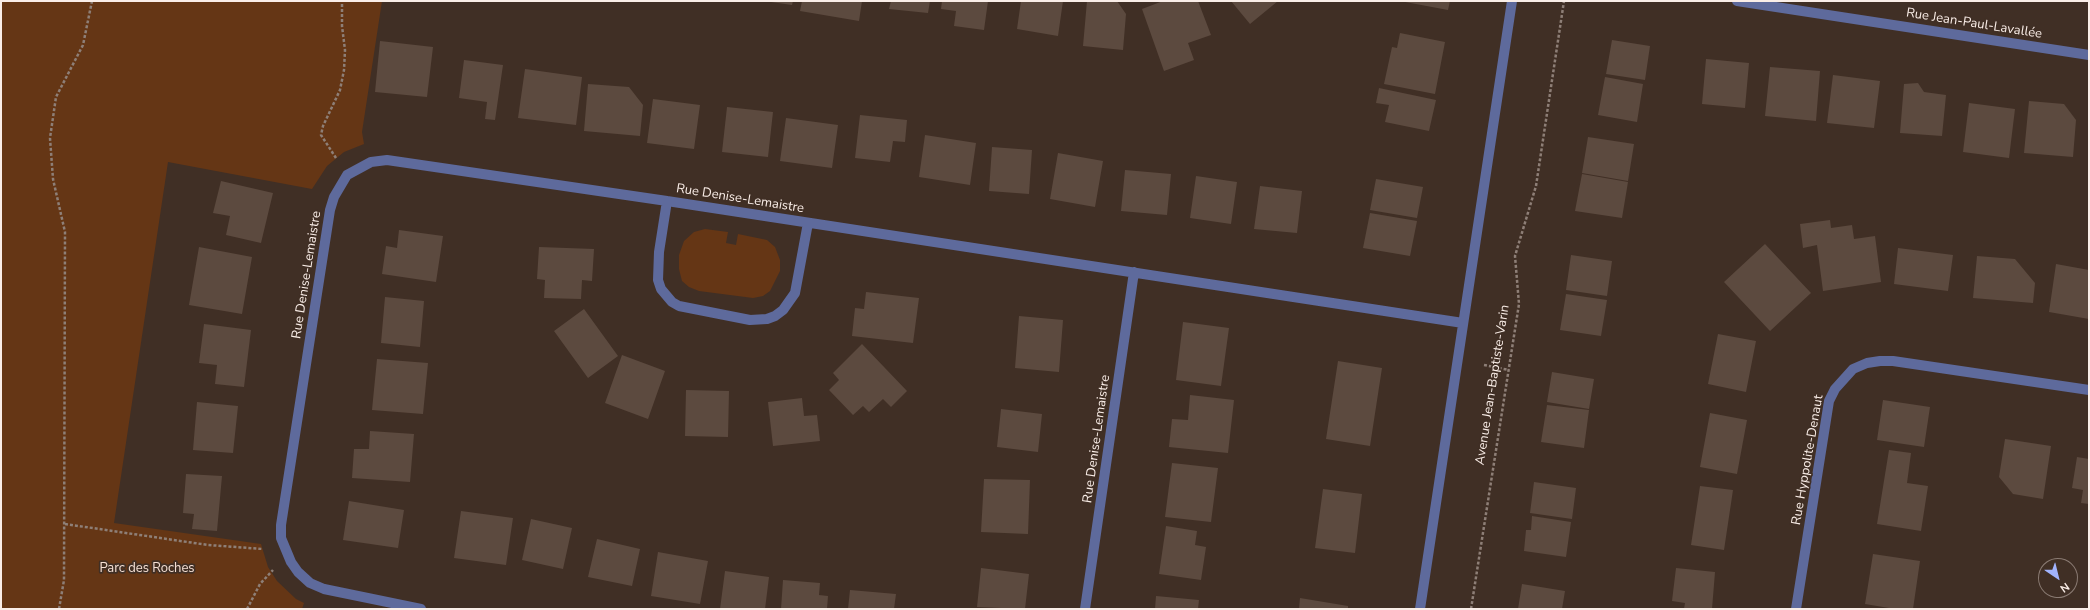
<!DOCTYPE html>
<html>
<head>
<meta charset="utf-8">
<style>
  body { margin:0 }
  #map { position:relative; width:2090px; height:610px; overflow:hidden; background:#402f25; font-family:"Nunito Sans",sans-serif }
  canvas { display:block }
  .frame { position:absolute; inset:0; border:2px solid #faeee8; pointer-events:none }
  .north { position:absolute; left:2038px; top:558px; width:40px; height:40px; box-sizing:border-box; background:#402f25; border:1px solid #8a7b73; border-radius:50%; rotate:145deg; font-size:11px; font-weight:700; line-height:16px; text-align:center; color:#faeee8 }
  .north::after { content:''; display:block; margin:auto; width:14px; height:18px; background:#a1b3fd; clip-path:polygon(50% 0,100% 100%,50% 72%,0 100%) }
</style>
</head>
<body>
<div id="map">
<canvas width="2090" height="610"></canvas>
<div class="frame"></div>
<div class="north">N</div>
</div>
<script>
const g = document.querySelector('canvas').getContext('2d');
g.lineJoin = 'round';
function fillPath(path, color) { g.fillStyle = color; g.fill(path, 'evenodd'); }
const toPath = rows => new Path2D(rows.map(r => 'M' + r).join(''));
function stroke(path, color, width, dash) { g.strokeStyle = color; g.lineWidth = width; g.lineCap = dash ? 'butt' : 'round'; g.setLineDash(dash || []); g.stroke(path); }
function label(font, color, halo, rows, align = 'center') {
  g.font = font + ' "Nunito Sans",sans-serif'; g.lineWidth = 3.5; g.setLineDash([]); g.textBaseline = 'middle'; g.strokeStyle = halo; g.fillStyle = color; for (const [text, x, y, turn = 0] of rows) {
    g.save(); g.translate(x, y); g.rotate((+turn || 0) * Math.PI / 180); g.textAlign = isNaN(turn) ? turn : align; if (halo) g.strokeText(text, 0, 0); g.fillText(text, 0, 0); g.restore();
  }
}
fillPath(toPath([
  [1,1,382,1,362,132,364,144,344,152,327,166,312,189,168,162,114,523,261,544,268,567,277,581,296,599,304,603,302,609,1,609],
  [705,229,728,232,726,243,736,245,738,234,767,240,775,247,780,260,780,271,770,291,763,296,753,298,699,291,689,287,682,281,679,269,679,255,684,241,694,232]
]), '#653615');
fillPath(toPath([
  [764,1,793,1,792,5],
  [802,1,862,1,859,21,800,11],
  [891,1,930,1,928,13,889,9],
  [942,1,988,1,984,30,954,26,956,11,941,9],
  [1021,1,1063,1,1058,36,1017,29],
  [1087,1,1117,1,1126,14,1123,50,1083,46],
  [1163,1,1198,1,1211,35,1188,43,1194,60,1164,71,1142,9],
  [1231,1,1278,1,1250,24],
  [1400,1,1450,1,1448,10],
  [1400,33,1445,42,1435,94,1384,84,1392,47,1397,48],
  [1612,40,1650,46,1645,80,1606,74],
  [380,41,433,47,427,97,375,92],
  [1706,59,1749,63,1745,108,1702,104],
  [464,60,503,65,495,120,485,119,487,102,459,98],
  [1770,67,1820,71,1816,121,1765,116],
  [525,69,582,77,576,125,518,118],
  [1833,75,1880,81,1874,128,1827,123],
  [1605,77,1643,84,1637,122,1598,115],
  [1918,83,1924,92,1946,95,1942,136,1900,133,1904,84],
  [588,84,629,87,643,105,640,136,584,131],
  [1379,88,1436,100,1429,131,1385,122,1389,105,1376,103],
  [653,99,700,105,694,149,647,143],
  [2029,101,2064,104,2076,120,2073,157,2024,153],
  [1969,103,2015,109,2009,158,1963,152],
  [727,107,773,112,768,157,722,152],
  [860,115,907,120,905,142,893,141,890,162,855,158],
  [786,118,838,125,832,168,780,161],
  [925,135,976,143,970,185,919,177],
  [1588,137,1634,144,1628,181,1582,173],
  [992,147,1032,150,1029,194,989,191],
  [1058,153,1103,161,1095,207,1050,199],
  [1125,170,1171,174,1167,215,1121,211],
  [1582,174,1628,182,1622,218,1575,211],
  [1196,176,1237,182,1231,224,1190,218],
  [1376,179,1423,187,1417,218,1370,210],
  [221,181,273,193,261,243,226,235,230,216,213,213],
  [1260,186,1302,191,1297,233,1254,229],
  [1370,213,1417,221,1410,256,1363,248],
  [1830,220,1831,228,1852,225,1854,239,1875,236,1881,282,1823,291,1817,245,1803,248,1800,224],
  [399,230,443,236,436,282,382,274,386,246,397,248],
  [1765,244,1811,293,1770,331,1724,282],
  [199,247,252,257,242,314,189,305],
  [539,247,594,249,592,281,582,280,581,299,544,298,545,280,537,279],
  [1898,248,1953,255,1948,291,1894,284],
  [1571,255,1612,261,1607,296,1566,290],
  [1977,256,2015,259,2035,283,2033,303,1973,298],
  [2056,264,2089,270,2089,319,2049,312],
  [866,292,919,298,913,343,852,336,855,308,864,309],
  [1566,294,1607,300,1601,336,1560,330],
  [385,297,424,301,420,347,381,343],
  [584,309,618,356,588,378,554,331],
  [1019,316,1063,320,1059,372,1015,368],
  [1183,322,1229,328,1221,386,1176,380],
  [204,324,251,330,244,387,215,384,217,365,199,363],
  [1718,334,1756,341,1746,392,1708,384],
  [862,344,907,391,891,407,883,399,869,412,863,406,853,415,829,390,839,380,833,373],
  [622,355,665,371,648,419,605,403],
  [377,359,428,363,423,414,372,410],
  [1338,361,1382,368,1370,446,1326,439],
  [1552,372,1594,379,1589,409,1547,402],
  [686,390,729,391,728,437,685,436],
  [1190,395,1234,400,1228,453,1169,447,1172,419,1188,420],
  [802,398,804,416,817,415,820,441,773,446,768,402],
  [1883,400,1930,407,1924,447,1877,440],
  [197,402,238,406,233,453,193,450],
  [1547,405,1589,410,1584,448,1541,442],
  [1001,409,1042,414,1038,452,997,447],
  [1710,413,1747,420,1737,474,1700,467],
  [370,431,414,434,410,482,352,478,354,449,369,449],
  [2005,439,2051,446,2043,499,2013,494,1999,477],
  [1889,450,1911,453,1907,483,1928,486,1921,531,1877,524],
  [2077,457,2089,459,2089,504,2081,503,2083,490,2072,488],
  [1172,463,1218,468,1211,522,1165,517],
  [186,474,222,476,217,531,192,529,194,514,183,513],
  [984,479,1030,480,1028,534,981,532],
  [1534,482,1576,488,1572,519,1530,513],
  [1700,486,1733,490,1724,550,1691,545],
  [1323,489,1362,494,1355,553,1315,548],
  [349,501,404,510,398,548,343,540],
  [461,511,513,518,506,565,454,558],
  [1532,516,1571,522,1566,557,1524,551,1526,530,1531,530],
  [531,519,572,528,563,569,522,560],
  [1166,526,1197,531,1195,545,1206,547,1201,580,1159,574],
  [597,539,640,549,632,586,588,577],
  [658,552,708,561,700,604,651,596],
  [1873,554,1920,561,1913,609,1895,609,1865,604],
  [981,568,1029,574,1025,609,977,607],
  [1676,568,1715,572,1712,609,1684,609,1685,603,1672,601],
  [725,571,769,577,765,609,720,609],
  [783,580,820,583,819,595,828,596,827,609,781,609],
  [1522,584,1565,591,1562,609,1518,609],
  [850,590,896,594,894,609,848,609],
  [1156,596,1199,600,1198,609,1155,609],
  [1300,598,1348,606,1348,609,1299,609]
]), '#5c4a3f');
stroke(toPath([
  [336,158,321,135,323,126,340,90,344,70,345,50,342,26,342,1],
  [1484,365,1509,370],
  [65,524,208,545,263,549],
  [59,609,64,580,65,232,53,179,50,138,56,97,83,45,92,1],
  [247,609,260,584,273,570],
  [1471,609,1519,304,1515,256,1536,186,1564,1]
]), '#8e7f77', 2.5, [3, 2]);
stroke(toPath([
  [1737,1,2089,55],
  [667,201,659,252,658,280,661,289,672,302,679,306,750,320,767,319,775,316,783,310,795,293,808,223],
  [421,609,324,589,310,583,298,572,291,562,281,538,281,525,330,210,334,197,347,175,371,162,387,160,667,201,1463,323],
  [1085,609,1134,272],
  [1420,609,1512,1],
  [1796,609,1829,401,1835,389,1853,369,1867,363,1880,361,1893,361,2089,390]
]), '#5e6a9c', 10);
label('13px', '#faeee8', '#402f25', [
  ["Rue Jean-Paul-Lavallée",1974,24,9],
  ["Rue Denise-Lemaistre",740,199,9],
  ["Rue Denise-Lemaistre",307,275,-81],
  ["Avenue Jean-Baptiste-Varin",1493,385,-81],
  ["Rue Denise-Lemaistre",1097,439,-82],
  ["Rue Hyppolite-Denaut",1808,460,-80]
]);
label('13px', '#f5dfd3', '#402f25', [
  ["Parc des Roches",147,569]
]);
</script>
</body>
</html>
